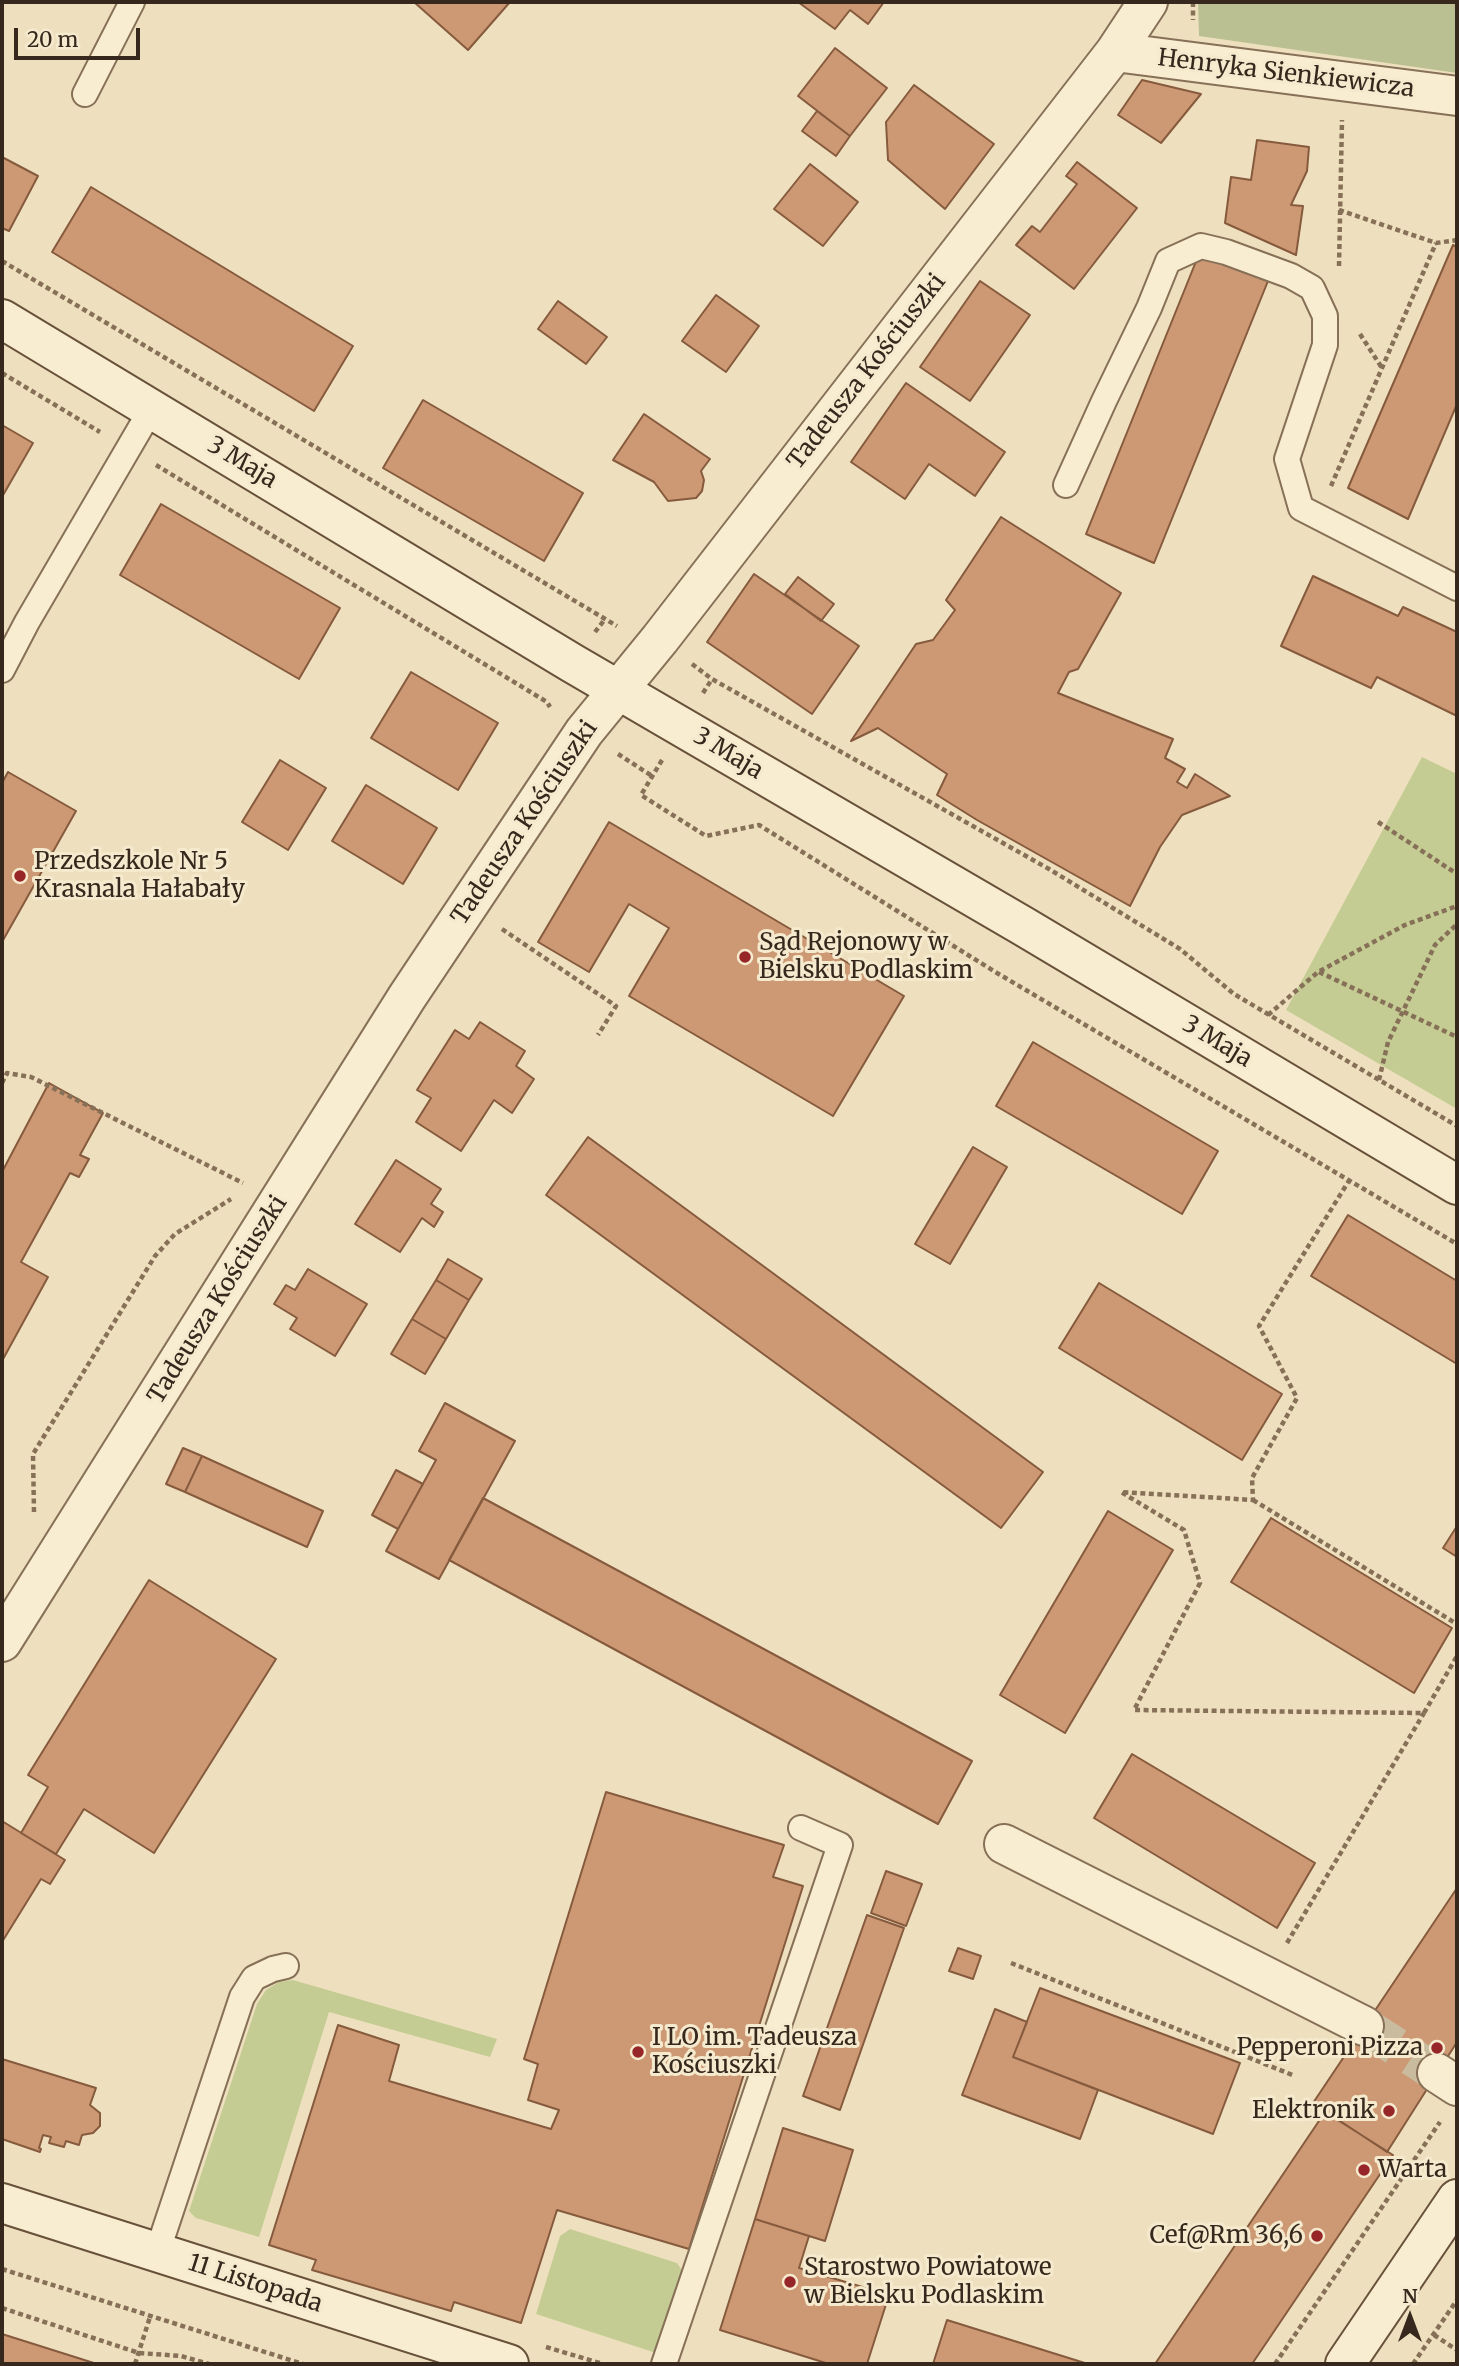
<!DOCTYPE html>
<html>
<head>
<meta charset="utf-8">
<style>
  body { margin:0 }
  #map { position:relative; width:1459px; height:2366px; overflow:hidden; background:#eee0be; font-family:Merriweather,serif }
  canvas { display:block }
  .frame { position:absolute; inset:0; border:4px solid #36281c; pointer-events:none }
  .north { position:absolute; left:1375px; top:2282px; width:70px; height:70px; -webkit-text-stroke:5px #f5eace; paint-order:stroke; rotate:0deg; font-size:19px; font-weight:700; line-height:28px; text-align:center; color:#36281c }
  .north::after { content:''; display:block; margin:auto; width:24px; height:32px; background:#36281c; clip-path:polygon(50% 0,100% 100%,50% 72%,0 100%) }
  .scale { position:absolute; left:14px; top:28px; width:126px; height:32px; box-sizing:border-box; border:4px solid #36281c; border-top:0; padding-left:9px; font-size:21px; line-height:24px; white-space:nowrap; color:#36281c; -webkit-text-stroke:5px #f5eace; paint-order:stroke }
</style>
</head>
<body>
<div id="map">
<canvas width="1459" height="2366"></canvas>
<div class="frame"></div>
<div class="north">N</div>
<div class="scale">20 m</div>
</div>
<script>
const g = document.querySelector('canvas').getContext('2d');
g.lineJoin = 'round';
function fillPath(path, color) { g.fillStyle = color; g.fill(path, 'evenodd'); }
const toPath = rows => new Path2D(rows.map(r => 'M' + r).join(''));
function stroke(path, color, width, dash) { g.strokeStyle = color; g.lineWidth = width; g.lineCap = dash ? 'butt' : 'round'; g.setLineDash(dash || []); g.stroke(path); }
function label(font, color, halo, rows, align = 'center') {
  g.font = font + ' Merriweather,serif'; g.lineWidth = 6; g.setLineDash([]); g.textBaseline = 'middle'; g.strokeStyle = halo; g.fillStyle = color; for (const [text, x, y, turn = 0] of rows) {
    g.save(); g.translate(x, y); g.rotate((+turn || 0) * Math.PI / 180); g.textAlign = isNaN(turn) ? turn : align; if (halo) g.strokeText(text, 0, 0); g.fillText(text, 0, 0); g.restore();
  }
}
fillPath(toPath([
  [1422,757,1457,774,1457,1109,1286,1010],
  [293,1980,497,2039,490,2057,329,2012,259,2237,196,2218,189,2211,257,2004,266,1990,279,1982],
  [570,2229,677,2263,684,2273,656,2353,536,2314,560,2236]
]), '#c5cc93');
fillPath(toPath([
  [1198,2,1457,2,1457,73,1199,36]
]), '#bbc092');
const building = toPath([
  [414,2,510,2,468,50,414,2],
  [798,2,884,2,868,24,850,10,835,29,798,2],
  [835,48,887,88,850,136,798,96,835,48],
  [1142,80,1201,94,1161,143,1118,115,1142,80],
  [914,85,994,144,945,209,888,160,886,122,914,85],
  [817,111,850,136,836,156,802,131,817,111],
  [1257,140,1309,147,1307,171,1291,205,1303,206,1296,255,1225,223,1231,177,1251,180,1257,140],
  [2,157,38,176,9,231,2,228,2,157],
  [1077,162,1137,208,1074,289,1016,245,1032,226,1040,232,1077,184,1066,176,1077,162],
  [810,164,858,202,823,246,774,209,810,164],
  [91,187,353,346,314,411,52,252,91,187],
  [1453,245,1457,247,1457,404,1408,519,1348,488,1453,245],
  [1199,254,1268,281,1154,563,1086,534,1199,254],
  [980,281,1030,315,970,401,920,367,980,281],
  [716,295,759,326,726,372,682,341,716,295],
  [558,301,607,337,586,364,538,329,558,301],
  [906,383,1005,452,975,496,929,464,905,499,851,462,906,383],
  [423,400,583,493,544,561,383,468,423,400],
  [644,414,710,459,701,471,704,480,702,491,696,498,668,501,654,482,613,460,644,414],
  [2,425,33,443,2,497,2,425],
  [161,504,340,608,299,679,120,575,161,504],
  [1001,517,1121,593,1078,669,1069,672,1058,693,1173,739,1165,758,1185,769,1177,782,1187,788,1195,774,1230,796,1182,815,1160,847,1130,906,977,820,937,795,947,774,878,728,851,741,916,644,933,640,955,610,946,600,1001,517],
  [754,574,859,646,812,714,707,642,754,574],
  [1313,576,1398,616,1403,607,1457,632,1457,716,1377,677,1371,688,1281,646,1313,576],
  [798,577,834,604,821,621,785,594,798,577],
  [411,672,498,723,458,790,371,738,411,672],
  [280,760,326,788,288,850,242,822,280,760],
  [8,772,76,811,2,942,2,783,8,772],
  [366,785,437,828,403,884,332,841,366,785],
  [609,822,904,996,833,1116,629,996,669,928,629,904,589,972,538,942,609,822],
  [480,1022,525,1051,516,1066,534,1079,512,1113,494,1100,461,1151,416,1122,431,1098,417,1090,455,1030,469,1039,480,1022],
  [1033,1042,1218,1151,1182,1214,996,1106,1033,1042],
  [49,1083,103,1113,80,1155,89,1159,79,1177,70,1173,21,1262,48,1277,2,1361,2,1172,49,1083],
  [588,1137,1043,1472,1001,1528,546,1195,588,1137],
  [973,1147,1007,1167,950,1264,915,1244,973,1147],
  [396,1160,441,1189,431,1204,443,1212,434,1227,422,1218,400,1252,355,1224,396,1160],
  [1348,1215,1457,1281,1457,1364,1311,1276,1348,1215],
  [448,1259,482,1279,469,1300,436,1280,448,1259],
  [308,1269,367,1304,335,1356,290,1329,297,1318,274,1304,286,1285,295,1290,308,1269],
  [436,1280,469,1300,446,1339,412,1319,436,1280],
  [1099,1283,1282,1394,1242,1460,1059,1348,1099,1283],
  [412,1319,446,1339,425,1374,391,1354,412,1319],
  [445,1403,515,1441,439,1579,386,1551,436,1460,419,1451,445,1403],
  [183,1448,202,1456,185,1492,166,1484,183,1448],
  [202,1456,323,1511,307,1547,185,1492,202,1456],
  [396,1470,423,1484,398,1529,372,1515,396,1470],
  [483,1498,972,1761,938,1824,449,1560,483,1498],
  [1108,1511,1173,1550,1065,1733,1000,1695,1108,1511],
  [1271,1518,1452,1628,1414,1693,1231,1582,1271,1518],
  [1457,1526,1457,1557,1443,1548,1457,1526],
  [149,1580,276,1659,154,1853,84,1809,56,1854,21,1833,48,1787,28,1775,149,1580],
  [1132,1754,1315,1863,1277,1928,1094,1818,1132,1754],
  [606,1792,784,1845,773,1877,803,1886,689,2249,557,2210,521,2323,454,2302,451,2311,312,2270,316,2260,269,2245,338,2025,399,2045,389,2081,551,2129,559,2110,528,2100,538,2064,524,2059,606,1792],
  [2,1821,65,1860,50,1884,41,1879,2,1942,2,1821],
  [886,1871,922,1884,906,1926,871,1913,886,1871],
  [1457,1888,1457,2042,1387,2152,1313,2103,1457,1888],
  [867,1915,904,1928,840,2110,803,2096,867,1915],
  [958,1948,981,1956,973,1979,949,1971,958,1948],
  [1040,1988,1240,2063,1213,2134,1013,2057,1040,1988],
  [995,2009,1027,2022,1013,2057,1098,2090,1080,2139,962,2095,995,2009],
  [2,2059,96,2088,90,2105,100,2113,100,2126,93,2133,82,2135,79,2145,66,2141,64,2147,49,2143,51,2137,43,2135,39,2148,41,2149,40,2152,2,2139,2,2059],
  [1325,2112,1393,2155,1252,2364,1155,2364,1325,2112],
  [783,2128,853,2150,825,2241,755,2219,783,2128],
  [755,2219,809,2236,799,2268,889,2295,867,2364,829,2364,720,2330,755,2219],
  [947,2320,1088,2364,933,2364,947,2320],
  [2,2334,97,2364,2,2364,2,2334]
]);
fillPath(building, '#cd9974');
stroke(building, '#865a3d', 2);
stroke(toPath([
  [1364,2026,1437,2073]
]), '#c9bb9e', 38, [38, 19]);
const lane = toPath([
  [85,94,132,2],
  [1066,485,1104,401,1149,308,1168,261,1201,246,1226,252,1291,276,1312,288,1325,316,1325,345,1287,459,1301,508,1457,588],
  [2,670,27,622,152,408],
  [157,2253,242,1997,254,1978,273,1969,286,1966],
  [664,2364,840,1845,801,1828]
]);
const street = toPath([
  [1115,52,1457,96],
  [2,1642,407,997,584,732,660,639,1115,52,1148,2],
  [1004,1844,1364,2026],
  [1437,2073,1457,2086]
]);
const secondary = toPath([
  [2,319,572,663,1023,926,1457,1185],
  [2,2203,509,2364],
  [1345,2364,1457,2199]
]);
stroke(lane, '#867057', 28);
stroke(street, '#867057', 42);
stroke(secondary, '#68513a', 42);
stroke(toPath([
  [1193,2,1193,20],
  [1339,210,1436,243,1457,240],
  [2,261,617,626],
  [1339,266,1342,120],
  [1360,334,1382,368],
  [2,373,100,432],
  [156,465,547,702,550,707],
  [1331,486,1436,243],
  [595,632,605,619],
  [692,664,712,679,1049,869,1180,949,1234,994,1457,1126],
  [703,693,712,679],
  [618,754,652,776],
  [662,760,641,795,706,836,759,825,997,973,1457,1244],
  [1378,822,1457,874],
  [502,929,616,1006,598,1035],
  [1319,972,1457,1037],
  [1268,1015,1318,972,1405,925,1457,906],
  [1379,1080,1388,1042,1435,945,1457,924],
  [2,1083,7,1073,31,1077,243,1183],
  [1350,1179,1259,1326,1297,1398,1252,1478,1253,1500,1121,1492,1184,1530,1200,1583,1134,1710,1424,1713,1457,1656],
  [1253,1500,1457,1624],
  [34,1512,33,1454,155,1256,175,1234,231,1199],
  [1287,1943,1424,1713],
  [1011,1963,1295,2076],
  [2,2269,303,2364],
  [2,2308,139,2353,181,2356,209,2364],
  [1434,2335,1457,2350],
  [546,2347,603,2364],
  [135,2364,150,2317],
  [1275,2364,1440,2122],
  [1413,2364,1457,2300]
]), '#867057', 4.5, [5, 3.5]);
stroke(lane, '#f9edd1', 24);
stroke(street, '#f9edd1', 38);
stroke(secondary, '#f9edd1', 38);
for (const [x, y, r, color] of [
  [20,876,7,"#962627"],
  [745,957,7,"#962627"],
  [1437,2048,7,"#962627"],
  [638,2052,7,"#962627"],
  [1389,2111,7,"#962627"],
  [1364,2170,7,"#962627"],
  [1317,2236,7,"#962627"],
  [790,2282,7,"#962627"]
]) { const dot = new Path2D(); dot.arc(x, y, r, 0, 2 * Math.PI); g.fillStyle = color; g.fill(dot); stroke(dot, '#f5eace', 2.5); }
label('24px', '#36281c', '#f5eace', [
  ["Henryka Sienkiewicza",1286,74,7],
  ["Tadeusza Kościuszki",867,372,-52],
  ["3 Maja",242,463,31],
  ["3 Maja",728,754,31],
  ["Tadeusza Kościuszki",525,823,-56],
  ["3 Maja",1217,1042,31],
  ["Tadeusza Kościuszki",218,1300,-58],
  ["11 Listopada",255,2284,18]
]);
label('24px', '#36281c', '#f5eace', [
  ["Przedszkole Nr 5",34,862],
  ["Krasnala Hałabały",34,890],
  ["Sąd Rejonowy w",759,943],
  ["Bielsku Podlaskim",759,971],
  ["I LO im. Tadeusza",652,2038],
  ["Kościuszki",652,2066],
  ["Pepperoni Pizza",1423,2048,"right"],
  ["Elektronik",1375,2111,"right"],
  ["Warta",1378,2170],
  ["Cef@Rm 36,6",1303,2236,"right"],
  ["Starostwo Powiatowe",804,2268],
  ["w Bielsku Podlaskim",804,2296]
], 'left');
</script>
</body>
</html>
